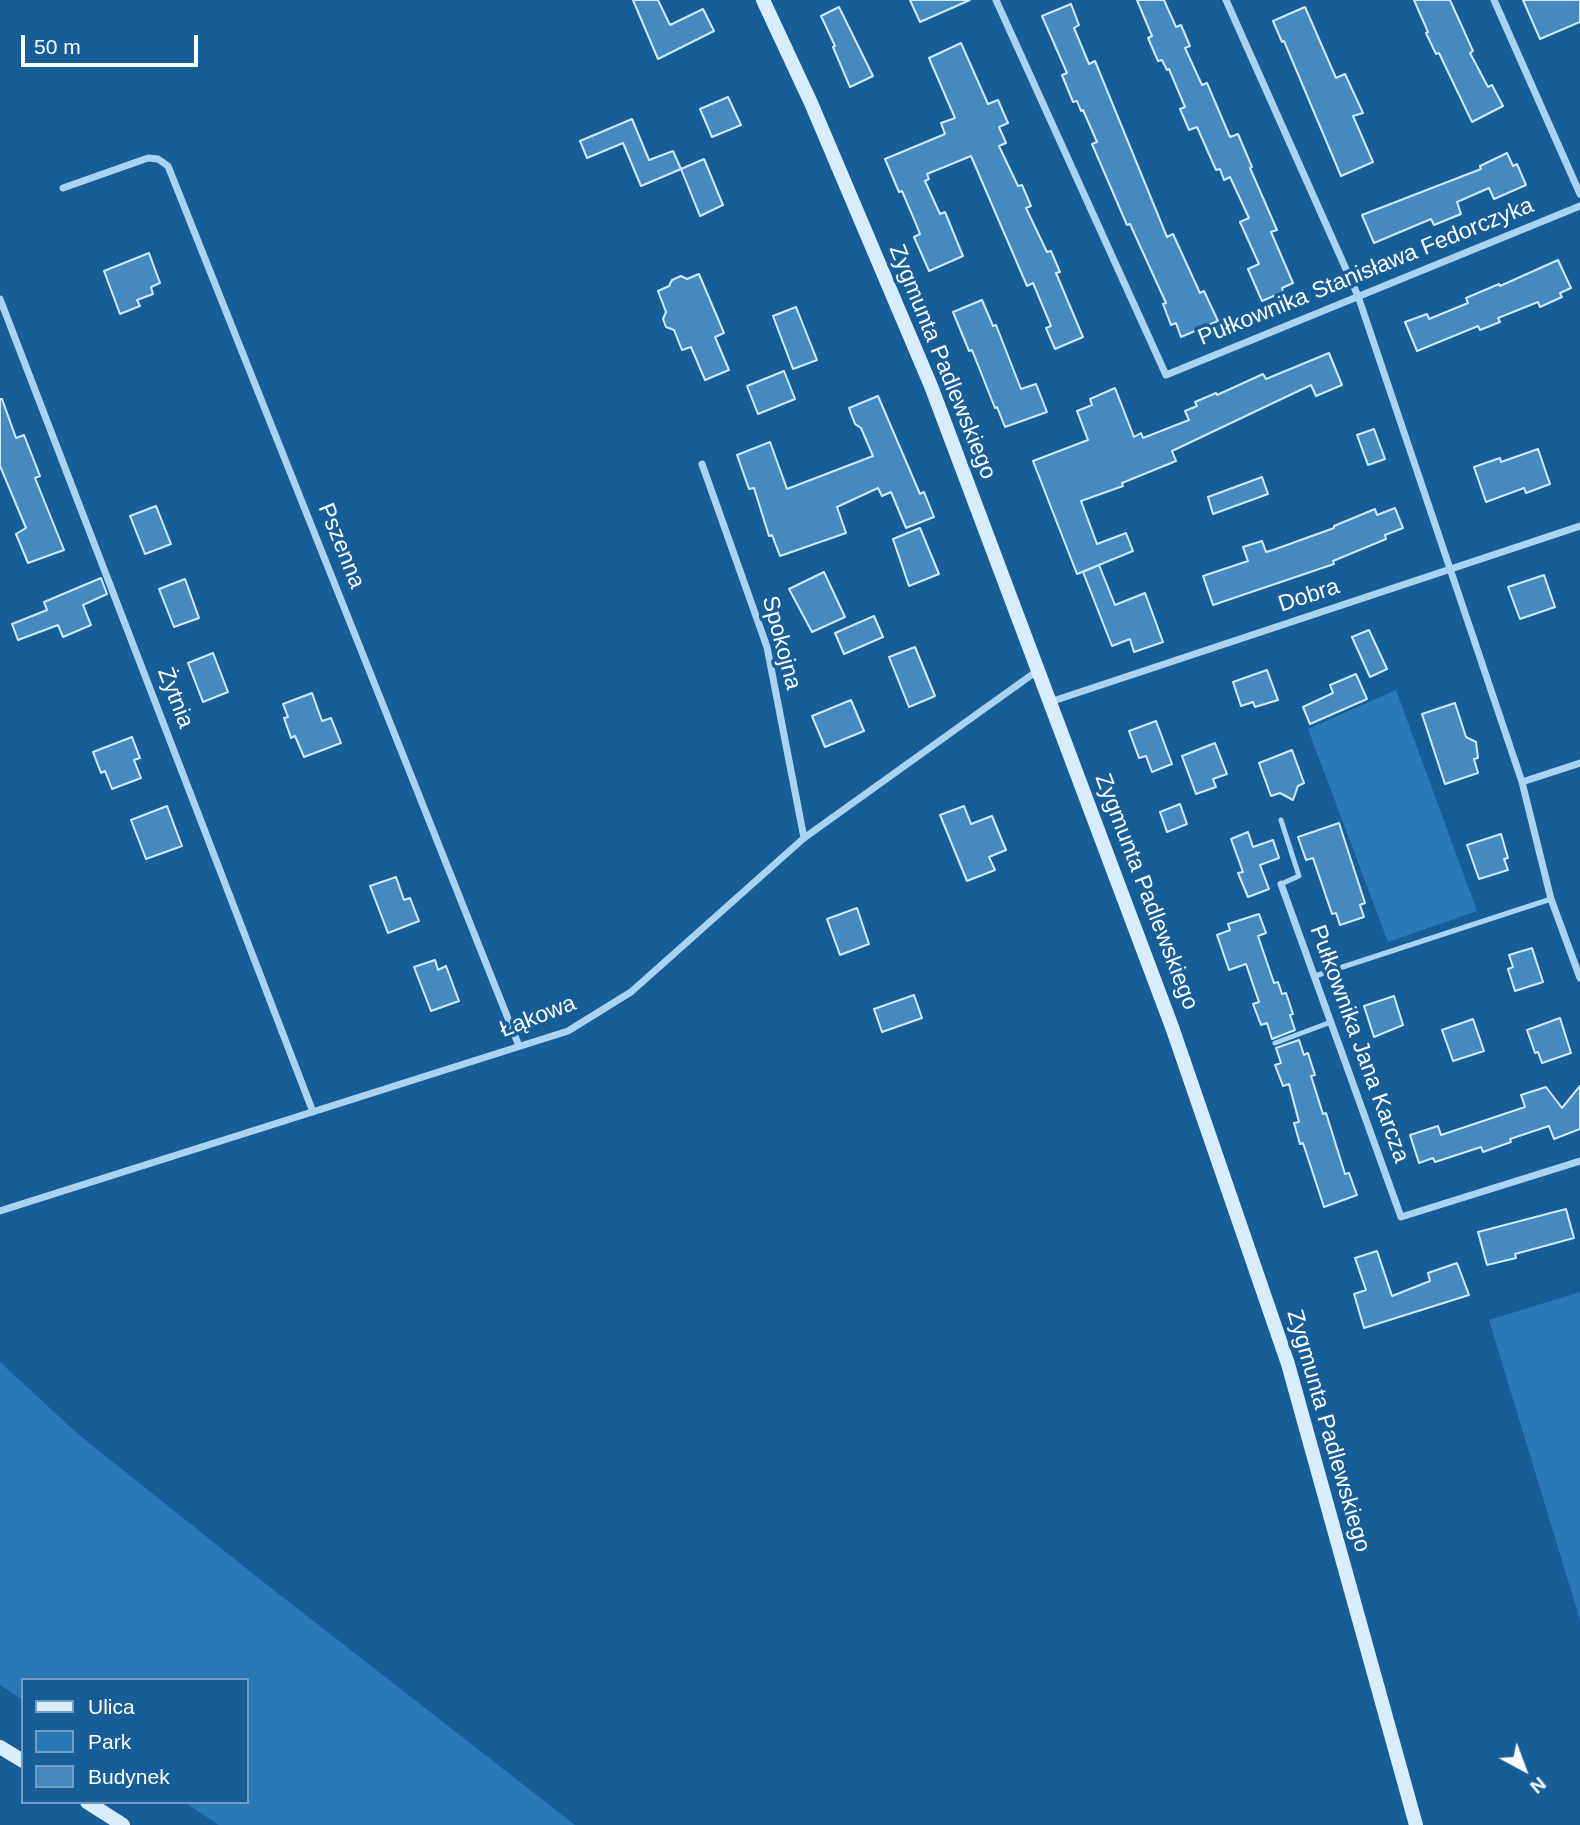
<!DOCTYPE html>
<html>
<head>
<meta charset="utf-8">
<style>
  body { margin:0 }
  #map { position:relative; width:1580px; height:1825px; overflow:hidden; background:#175e98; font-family:Helvetica,sans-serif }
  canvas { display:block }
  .legend { position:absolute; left:21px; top:1678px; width:228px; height:126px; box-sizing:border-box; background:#175e98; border:2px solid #749ec1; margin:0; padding:9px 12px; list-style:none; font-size:21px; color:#fff }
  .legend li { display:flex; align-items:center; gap:14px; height:35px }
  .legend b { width:35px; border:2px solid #749ec1 }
  .north { position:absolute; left:1489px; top:1734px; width:70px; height:70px; -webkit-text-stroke:5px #175e98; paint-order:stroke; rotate:139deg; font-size:19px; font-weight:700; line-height:28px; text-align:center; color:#fff }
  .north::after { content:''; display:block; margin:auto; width:24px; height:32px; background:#fff; clip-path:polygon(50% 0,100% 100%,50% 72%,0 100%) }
  .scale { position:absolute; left:21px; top:35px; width:177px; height:32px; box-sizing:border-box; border:4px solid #fff; border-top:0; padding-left:9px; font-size:21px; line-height:24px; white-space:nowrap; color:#fff; -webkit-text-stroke:5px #175e98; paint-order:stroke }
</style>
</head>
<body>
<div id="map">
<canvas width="1580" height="1825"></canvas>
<ul class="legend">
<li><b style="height:9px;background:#d9ecfc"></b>Ulica</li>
<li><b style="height:19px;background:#2a78b6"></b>Park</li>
<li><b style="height:19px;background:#4489c0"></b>Budynek</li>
</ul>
<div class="north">N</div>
<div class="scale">50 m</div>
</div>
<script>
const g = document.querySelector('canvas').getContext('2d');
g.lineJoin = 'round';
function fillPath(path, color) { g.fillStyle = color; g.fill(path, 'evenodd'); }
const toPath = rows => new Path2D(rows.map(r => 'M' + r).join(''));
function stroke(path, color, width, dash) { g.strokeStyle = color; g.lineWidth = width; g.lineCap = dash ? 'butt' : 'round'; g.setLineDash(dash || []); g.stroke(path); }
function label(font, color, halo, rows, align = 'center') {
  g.font = font + ' Helvetica,sans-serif'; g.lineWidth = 7; g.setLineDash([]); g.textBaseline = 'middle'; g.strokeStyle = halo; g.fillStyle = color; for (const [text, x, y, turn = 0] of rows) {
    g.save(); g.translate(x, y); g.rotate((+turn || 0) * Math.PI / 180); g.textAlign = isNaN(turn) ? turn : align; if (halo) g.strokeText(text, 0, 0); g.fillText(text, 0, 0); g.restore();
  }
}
fillPath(toPath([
  [1396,690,1477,911,1388,942,1308,729],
  [1580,1292,1580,1620,1489,1320],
  [0,1362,79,1435,257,1577,575,1825,219,1825,184,1802,247,1802,247,1680,23,1680,23,1700,0,1685]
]), '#2a78b6');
const building = toPath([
  [633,0,658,0,670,25,703,9,714,31,658,59,633,0],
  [910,0,970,0,920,22,910,0],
  [1137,0,1164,0,1176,27,1181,25,1190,46,1185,48,1202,85,1207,83,1230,137,1238,134,1252,167,1250,168,1277,230,1271,232,1293,283,1282,288,1283,292,1262,301,1248,269,1259,264,1240,222,1249,218,1230,177,1224,180,1220,169,1216,170,1197,127,1189,130,1180,109,1185,107,1169,69,1167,70,1162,60,1158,61,1148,38,1152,36,1137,0],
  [1414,0,1450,0,1473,51,1470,53,1488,87,1492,85,1503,106,1472,122,1439,53,1436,54,1426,33,1428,32,1414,0],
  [1523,0,1580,0,1580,22,1540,39,1523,0],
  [1071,4,1079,25,1074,28,1089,64,1095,61,1167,237,1173,234,1200,293,1204,291,1218,321,1181,337,1176,323,1171,325,1163,304,1166,303,1130,224,1127,225,1092,144,1097,142,1083,110,1081,111,1077,101,1073,102,1062,75,1067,73,1042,16,1071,4],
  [839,7,873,76,850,87,833,47,835,46,821,16,839,7],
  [1305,7,1336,78,1345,74,1363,113,1353,116,1373,162,1341,176,1284,41,1282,42,1273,21,1305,7],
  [961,43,988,104,998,100,1008,123,999,127,1006,143,999,146,1018,186,1022,185,1031,206,1026,208,1047,252,1051,251,1060,272,1056,273,1083,337,1055,349,1046,328,1051,326,1033,283,1027,286,971,156,927,174,929,179,925,181,940,214,945,212,963,256,929,271,914,237,920,234,916,224,902,191,899,192,885,159,945,134,941,123,955,118,929,58,961,43],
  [728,97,741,125,712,137,700,109,728,97],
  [632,119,649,160,673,151,681,169,641,186,623,143,587,158,580,141,632,119],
  [1507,153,1513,166,1517,164,1526,185,1494,199,1489,188,1457,202,1461,214,1434,225,1431,219,1374,243,1362,215,1481,169,1480,166,1507,153],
  [704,159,723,205,700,216,681,169,704,159],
  [149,253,160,283,151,287,153,294,137,300,140,306,120,314,104,271,149,253],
  [1558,260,1571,288,1560,293,1562,297,1540,307,1538,302,1498,318,1500,322,1480,330,1478,326,1417,351,1405,322,1427,314,1429,319,1468,303,1466,298,1499,284,1500,286,1558,260],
  [699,274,724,333,715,337,729,370,705,380,691,347,682,350,674,330,666,327,663,319,666,312,658,291,669,286,672,280,681,276,687,279,699,274],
  [982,300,993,326,996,325,1021,389,1036,384,1047,412,1005,427,997,407,995,408,972,350,969,351,953,312,982,300],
  [796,307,817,360,793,369,773,316,796,307],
  [1329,353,1342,385,1316,396,1311,385,1172,451,1176,461,1122,483,1123,486,1081,501,1097,544,1126,533,1133,551,1077,574,1033,461,1088,440,1077,411,1092,405,1090,399,1115,388,1134,437,1141,433,1143,438,1189,420,1185,411,1197,406,1195,402,1216,393,1217,395,1263,374,1266,379,1329,353],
  [784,371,795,399,758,414,747,386,784,371],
  [878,396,920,494,924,492,934,517,906,528,891,492,882,496,878,488,837,507,846,533,780,556,772,535,769,536,754,488,749,489,737,455,770,442,787,489,873,456,861,428,855,424,849,408,878,396],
  [0,399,2,399,16,438,24,435,40,476,35,478,64,550,28,563,16,534,26,528,0,466,0,399],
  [1374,429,1385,459,1368,465,1357,435,1374,429],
  [1538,449,1550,484,1526,493,1524,488,1486,502,1474,467,1500,458,1501,462,1538,449],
  [1262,477,1268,494,1213,514,1208,497,1262,477],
  [156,506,171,544,145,554,130,516,156,506],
  [1395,508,1403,528,1385,535,1386,539,1333,561,1334,564,1213,605,1203,576,1248,561,1243,547,1262,541,1266,552,1273,550,1334,528,1334,526,1375,509,1377,515,1395,508],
  [920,528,939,574,909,586,893,539,920,528],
  [1099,565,1115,605,1145,593,1163,642,1134,652,1130,639,1112,646,1083,572,1099,565],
  [824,572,845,617,812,632,789,589,824,572],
  [1544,575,1555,607,1520,619,1508,587,1544,575],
  [101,578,107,594,83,605,91,625,63,637,58,625,18,640,12,624,47,610,44,602,101,578],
  [185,579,199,618,174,627,159,589,185,579],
  [874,616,883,637,844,654,835,633,874,616],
  [1369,630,1387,669,1370,677,1352,637,1369,630],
  [915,647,935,696,909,707,889,657,915,647],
  [213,653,228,692,203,702,188,663,213,653],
  [1267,670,1278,700,1255,707,1253,702,1241,706,1233,682,1267,670],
  [1356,674,1367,699,1310,724,1303,707,1333,693,1330,685,1356,674],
  [312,693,322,721,331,718,341,743,304,757,295,736,291,738,284,718,288,717,283,704,312,693],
  [851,700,864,731,825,747,812,716,851,700],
  [1455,703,1466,737,1476,742,1478,758,1474,759,1478,773,1445,784,1422,714,1455,703],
  [1156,721,1172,764,1152,772,1146,756,1139,758,1129,731,1156,721],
  [132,737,140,758,134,760,141,778,112,789,105,771,101,773,93,752,132,737],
  [1215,743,1227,774,1213,779,1216,787,1196,794,1182,756,1215,743],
  [1292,750,1304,783,1298,786,1293,800,1280,793,1271,796,1259,763,1292,750],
  [1180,804,1187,824,1167,832,1160,812,1180,804],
  [167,806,182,846,146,859,131,820,167,806],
  [964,806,971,824,992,816,1006,850,989,857,995,870,967,881,940,815,964,806],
  [1339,823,1365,903,1360,905,1364,917,1340,925,1336,913,1332,914,1313,858,1306,860,1298,837,1339,823],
  [1248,832,1253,847,1273,840,1279,858,1260,865,1269,889,1248,897,1238,873,1243,872,1231,839,1248,832],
  [1501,834,1508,858,1504,859,1508,870,1479,879,1467,845,1501,834],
  [396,877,404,900,410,898,419,921,388,933,370,886,396,877],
  [857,908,869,944,840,955,827,919,857,908],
  [1259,914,1266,933,1258,936,1274,983,1278,982,1282,994,1286,993,1293,1014,1290,1015,1295,1030,1272,1039,1267,1023,1261,1025,1253,1004,1259,1002,1246,964,1229,970,1217,935,1230,930,1228,924,1259,914],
  [1532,948,1543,982,1515,991,1508,969,1513,967,1509,955,1532,948],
  [435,960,438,970,446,966,459,1001,431,1011,414,967,435,960],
  [914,995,922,1018,882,1032,874,1009,914,995],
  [1394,996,1403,1025,1374,1037,1364,1006,1394,996],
  [1560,1018,1571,1053,1542,1063,1538,1052,1535,1053,1527,1030,1560,1018],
  [1473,1019,1484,1051,1453,1061,1442,1030,1473,1019],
  [1299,1040,1304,1055,1308,1053,1315,1075,1311,1076,1323,1114,1326,1113,1345,1174,1349,1173,1357,1195,1324,1207,1303,1143,1300,1144,1294,1123,1299,1122,1289,1084,1283,1086,1275,1065,1281,1063,1276,1048,1299,1040],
  [1580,1086,1580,1129,1554,1139,1549,1126,1510,1139,1511,1142,1483,1152,1481,1147,1435,1162,1433,1158,1419,1163,1410,1135,1438,1126,1441,1135,1525,1107,1521,1095,1546,1087,1562,1108,1580,1086],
  [1566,1209,1574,1238,1515,1254,1516,1258,1487,1265,1478,1232,1566,1209],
  [1377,1251,1392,1296,1430,1281,1428,1273,1457,1263,1469,1295,1364,1328,1354,1294,1366,1290,1355,1258,1377,1251]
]);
fillPath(building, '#4489c0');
stroke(building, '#d2eafc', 2);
stroke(toPath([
  [1281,820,1299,876,1281,884],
  [1315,976,1551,899],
  [1275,1043,1331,1022]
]), '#aad2f1', 5);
stroke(toPath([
  [996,0,1166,375,1580,206],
  [1226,0,1358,296,1522,782,1551,899,1580,978],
  [1494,0,1580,194],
  [63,188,148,158,158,159,168,166,519,1046],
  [0,299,313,1112],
  [702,464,767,647,804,838],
  [1050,702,1580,526],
  [1522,782,1580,763],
  [1281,884,1401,1217,1580,1161],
  [0,1211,568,1031,631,992,804,838,1037,671]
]), '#aad2f1', 7);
stroke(toPath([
  [763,0,811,103,931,386,1172,1027,1288,1364,1416,1825],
  [0,1747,23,1761],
  [87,1802,123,1825]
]), '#d9ecfc', 14);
label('23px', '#fff', '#175e98', [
  ["Pułkownika Stanisława Fedorczyka",1366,272,-22],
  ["Zygmunta Padlewskiego",942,362,68],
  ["Pszenna",341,546,68],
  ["Dobra",1309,596,-18],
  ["Spokojna",781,643,75],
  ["Żytnia",175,698,69],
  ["Zygmunta Padlewskiego",1146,892,69],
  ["Łąkowa",538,1017,-21],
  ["Pułkownika Jana Karcza",1359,1044,70],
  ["Zygmunta Padlewskiego",1328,1431,74]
]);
</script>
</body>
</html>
